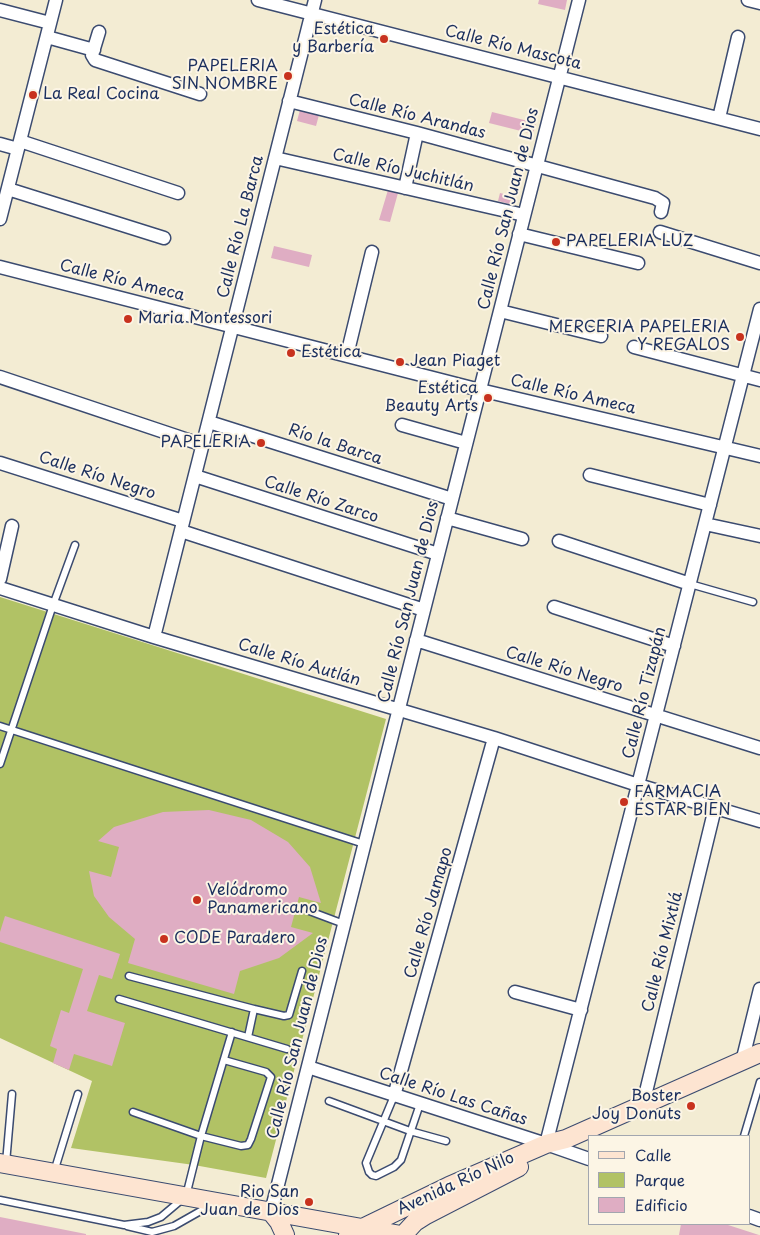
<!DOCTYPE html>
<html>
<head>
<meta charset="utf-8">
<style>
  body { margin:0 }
  #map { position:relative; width:760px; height:1235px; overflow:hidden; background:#f3ecd3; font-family:"Playpen Sans",sans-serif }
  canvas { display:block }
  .legend { position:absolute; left:588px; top:1135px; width:162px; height:90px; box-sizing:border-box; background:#fcf5e5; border:1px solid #a2a6af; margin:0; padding:6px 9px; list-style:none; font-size:15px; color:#1b2f5e }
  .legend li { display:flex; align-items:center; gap:10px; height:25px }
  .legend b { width:25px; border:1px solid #a2a6af }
</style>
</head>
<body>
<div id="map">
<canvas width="760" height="1235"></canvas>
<ul class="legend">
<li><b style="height:6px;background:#fde4d1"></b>Calle</li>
<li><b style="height:14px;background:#b1c265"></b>Parque</li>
<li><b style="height:14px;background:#dfadc3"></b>Edificio</li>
</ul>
</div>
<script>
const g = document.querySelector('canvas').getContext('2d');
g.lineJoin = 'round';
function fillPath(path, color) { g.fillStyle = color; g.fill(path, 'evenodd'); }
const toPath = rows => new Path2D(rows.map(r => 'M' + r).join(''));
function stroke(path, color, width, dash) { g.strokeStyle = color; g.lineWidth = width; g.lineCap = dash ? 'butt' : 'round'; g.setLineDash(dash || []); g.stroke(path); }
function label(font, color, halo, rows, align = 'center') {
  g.font = font + ' "Playpen Sans",sans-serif'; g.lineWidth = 4; g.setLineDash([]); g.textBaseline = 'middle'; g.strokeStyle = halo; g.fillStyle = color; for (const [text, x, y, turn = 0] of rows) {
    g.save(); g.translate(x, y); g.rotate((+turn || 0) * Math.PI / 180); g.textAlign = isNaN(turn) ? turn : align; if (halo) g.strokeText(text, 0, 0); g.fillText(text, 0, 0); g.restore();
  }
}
fillPath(toPath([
  [0,597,386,719,266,1178,194,1165,71,1148,92,1081,0,1038]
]), '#b1c265');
fillPath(toPath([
  [539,0,567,0,565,10,538,4],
  [300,110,319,115,316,126,297,121],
  [492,112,536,123,533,134,489,123],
  [388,190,398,193,390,222,379,220],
  [500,193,516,197,514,205,498,201],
  [274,246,312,255,309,267,271,258],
  [209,810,251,820,288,842,310,867,321,903,299,897,291,927,313,933,279,958,240,971,234,994,128,963,135,939,109,917,94,896,89,871,111,877,119,847,98,841,114,827,163,812],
  [5,916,120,954,112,979,99,975,87,1011,125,1023,112,1066,74,1054,69,1070,53,1063,57,1049,50,1046,61,1010,69,1013,83,969,0,942,0,932],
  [0,1217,86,1234,86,1235,0,1235],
  [681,1224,725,1224,759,1235,679,1235]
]), '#dfadc3');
const lane = toPath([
  [690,584,753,602],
  [0,726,364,844],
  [0,764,53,605,75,545],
  [304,909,344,924],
  [129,976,254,1009],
  [119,999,287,1049],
  [248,1037,254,1009,284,1016,289,1015,302,971],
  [394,1096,366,1163,369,1172,372,1175,376,1176,394,1167,401,1160,420,1104],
  [329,1101,410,1131,446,1141],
  [133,1112,201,1136,241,1146,248,1145,251,1139,271,1077,266,1072,224,1060],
  [744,1136,760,1082],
  [6,1163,12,1094],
  [54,1172,78,1094],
  [0,1200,124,1225,148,1222,161,1217,186,1196,201,1136,232,1032],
  [127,1226,152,1232,174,1226,204,1209,210,1202]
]);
const street = toPath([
  [258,0,760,129],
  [748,0,760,3],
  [0,10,50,23],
  [99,32,92,55,95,60,200,94],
  [47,37,94,50],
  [289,101,417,133,655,198,663,203,661,212],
  [719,118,738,37],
  [20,141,178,193],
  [0,144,18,149],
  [275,158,524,215],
  [405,188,417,133],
  [8,189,164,238],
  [0,219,56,0],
  [660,232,760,263],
  [519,234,638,263],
  [0,267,480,390,760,456],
  [500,311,601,336],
  [634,347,760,380],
  [347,355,372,252],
  [0,377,203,445],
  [209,422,452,499],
  [402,425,466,443],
  [0,463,183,521],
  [590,475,710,505],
  [195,476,438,554],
  [447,518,522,539],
  [705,524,760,536],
  [181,531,424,610],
  [559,541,690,584],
  [0,579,12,526],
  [0,588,154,637,494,738,638,785,760,821],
  [554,607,674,646],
  [154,637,315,0],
  [416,640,760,748],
  [515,992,581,1010],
  [742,1062,760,989],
  [308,1067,546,1144,589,1159],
  [394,1096,494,738],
  [643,1104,715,808],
  [546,1144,760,309],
  [271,1212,579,0],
  [749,1216,760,1220]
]);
const secondary = toPath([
  [0,1163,401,1235],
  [271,1212,279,1222,285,1235],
  [348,1235,449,1186,546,1144,566,1139,760,1053],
  [403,1235,415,1222,426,1215,519,1167]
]);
stroke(lane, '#3b4b70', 9);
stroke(street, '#3b4b70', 15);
stroke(secondary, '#3b4b70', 20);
stroke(lane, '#fff', 6);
stroke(street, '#fff', 12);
stroke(secondary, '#fde4d1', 18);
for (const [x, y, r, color] of [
  [384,39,5,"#c8321e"],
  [288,76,5,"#c8321e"],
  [33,95,5,"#c8321e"],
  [556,242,5,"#c8321e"],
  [128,319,5,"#c8321e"],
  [740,337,5,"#c8321e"],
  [291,353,5,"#c8321e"],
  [400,362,5,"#c8321e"],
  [488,398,5,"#c8321e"],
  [261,443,5,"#c8321e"],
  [624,802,5,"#c8321e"],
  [197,900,5,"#c8321e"],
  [164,939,5,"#c8321e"],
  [691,1106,5,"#c8321e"],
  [309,1202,5,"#c8321e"]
]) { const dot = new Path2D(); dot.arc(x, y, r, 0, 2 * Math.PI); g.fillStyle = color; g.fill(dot); stroke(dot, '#fcf5e5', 2); }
label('16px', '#1b2f5e', '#fcf5e5', [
  ["Estética",374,30,"right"],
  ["y Barbería",374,48,"right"],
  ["PAPELERIA",278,67,"right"],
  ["SIN NOMBRE",278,85,"right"],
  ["La Real Cocina",43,95],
  ["PAPELERIA LUZ",566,242],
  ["Maria Montessori",138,319],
  ["MERCERIA PAPELERIA",730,328,"right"],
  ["Y REGALOS",730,346,"right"],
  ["Estética",301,353],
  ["Jean Piaget",410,362],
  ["Estética",478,389,"right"],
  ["Beauty Arts",478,407,"right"],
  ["PAPELERIA",251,443,"right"],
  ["FARMACIA",634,793],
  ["ESTAR BIEN",634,811],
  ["Velódromo",207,891],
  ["Panamericano",207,909],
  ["CODE Paradero",174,939],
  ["Boster",681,1097,"right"],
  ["Joy Donuts",681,1115,"right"],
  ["Rio San",299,1193,"right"],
  ["Juan de Dios",299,1211,"right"]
], 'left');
label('16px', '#1b2f5e', '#fcf5e5', [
  ["Calle Río Mascota",513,48,14],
  ["Calle Río Arandas",417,117,14],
  ["Calle Río Juchitlán",403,171,13],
  ["Calle Río San Juan de Dios",509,209,-76],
  ["Calle Río La Barca",241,227,-76],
  ["Calle Río Ameca",122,281,14],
  ["Calle Río Ameca",573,395,13],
  ["Río la Barca",335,445,18],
  ["Calle Río Negro",97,476,18],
  ["Calle Río Zarco",321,500,18],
  ["Calle Río San Juan de Dios",409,602,-76],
  ["Calle Río Autlán",299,663,17],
  ["Calle Río Negro",564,670,17],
  ["Calle Río Tizapán",645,693,-76],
  ["Calle Río Jamapo",429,913,-74],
  ["Calle Río Mixtlá",663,952,-76],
  ["Calle Río San Juan de Dios",298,1038,-76],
  ["Calle Río Las Cañas",453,1097,18],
  ["Avenida Río Nilo",456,1184,-25]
]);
</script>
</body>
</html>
